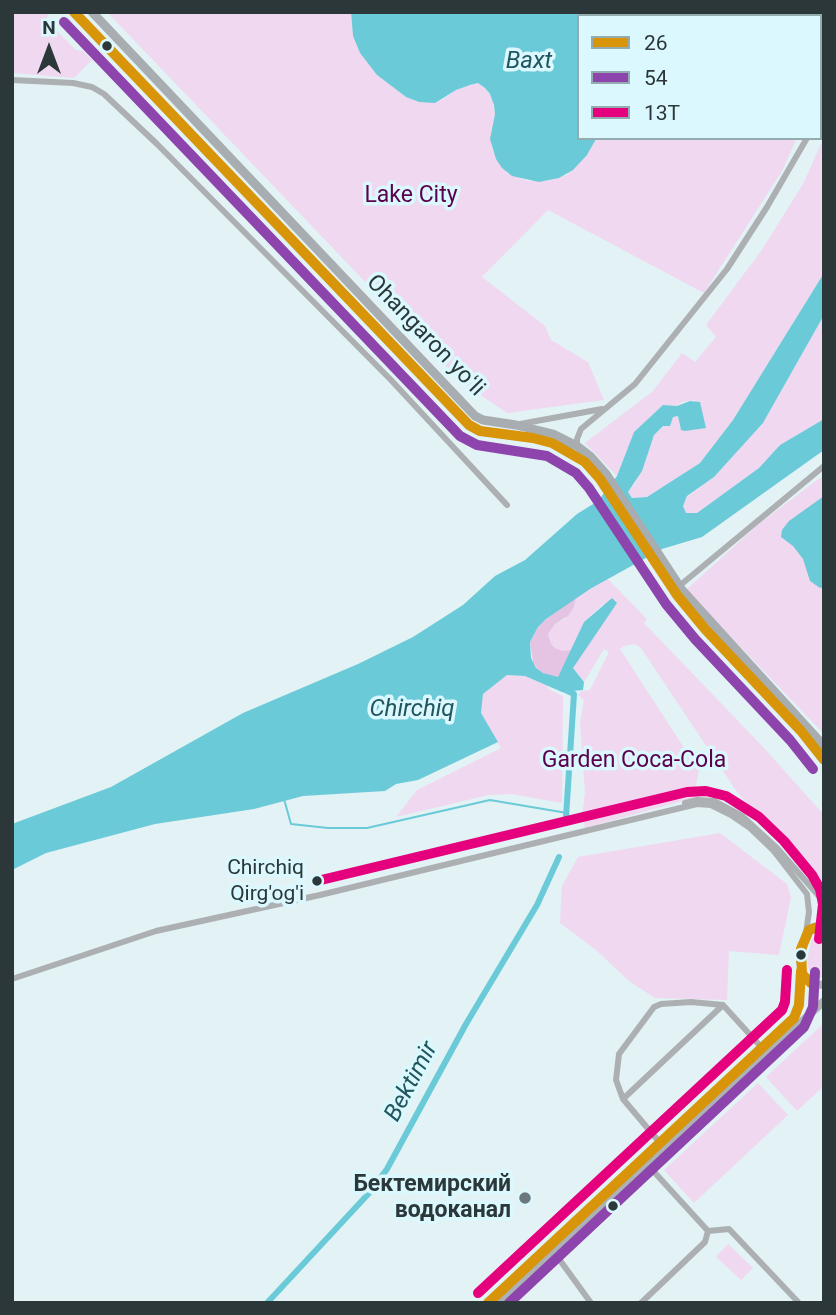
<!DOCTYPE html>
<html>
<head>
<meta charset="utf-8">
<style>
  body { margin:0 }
  #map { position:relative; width:836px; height:1315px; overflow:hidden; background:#e2f2f5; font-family:Roboto,sans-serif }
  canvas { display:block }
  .frame { position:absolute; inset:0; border:14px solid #2b3739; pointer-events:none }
  .legend { position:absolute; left:577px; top:14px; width:245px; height:126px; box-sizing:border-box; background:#daf8fd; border:2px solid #94abaf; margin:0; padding:9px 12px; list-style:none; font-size:21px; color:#2b3739 }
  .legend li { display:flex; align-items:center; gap:14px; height:35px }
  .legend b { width:35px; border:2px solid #94abaf }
  .north { position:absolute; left:14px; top:14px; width:70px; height:70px; -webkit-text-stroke:5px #daf8fd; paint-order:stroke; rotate:0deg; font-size:19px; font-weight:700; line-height:28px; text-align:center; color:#2b3739 }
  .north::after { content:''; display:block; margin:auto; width:24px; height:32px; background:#2b3739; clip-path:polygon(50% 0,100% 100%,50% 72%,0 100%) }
</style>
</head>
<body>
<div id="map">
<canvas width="836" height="1315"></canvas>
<div class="frame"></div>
<ul class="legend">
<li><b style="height:9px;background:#d89509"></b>26</li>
<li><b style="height:9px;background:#8e44ad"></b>54</li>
<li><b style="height:9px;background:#e5007d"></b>13Т</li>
</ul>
<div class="north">N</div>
</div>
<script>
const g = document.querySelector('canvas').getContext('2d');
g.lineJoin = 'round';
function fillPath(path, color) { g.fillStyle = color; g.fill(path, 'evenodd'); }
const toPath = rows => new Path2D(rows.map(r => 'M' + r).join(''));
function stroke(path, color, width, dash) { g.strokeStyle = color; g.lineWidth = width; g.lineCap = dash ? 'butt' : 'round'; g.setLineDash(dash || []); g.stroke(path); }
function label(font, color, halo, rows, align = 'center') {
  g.font = font + ' Roboto,sans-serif'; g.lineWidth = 7; g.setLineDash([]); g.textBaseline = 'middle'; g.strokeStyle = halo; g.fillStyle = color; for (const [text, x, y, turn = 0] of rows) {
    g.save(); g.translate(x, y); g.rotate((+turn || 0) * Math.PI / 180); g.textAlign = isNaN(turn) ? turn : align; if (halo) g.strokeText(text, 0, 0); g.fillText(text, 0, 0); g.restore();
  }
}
fillPath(toPath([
  [12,12,49,12,46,20,76,50,83,51,92,60,74,78,12,73],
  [107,12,351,12,353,36,360,53,377,75,406,97,419,102,442,100,456,90,470,85,478,83,485,88,492,98,495,114,491,134,492,149,507,173,528,181,546,181,567,175,587,155,596,138,797,138,782,171,704,293,548,210,482,277,545,326,551,340,588,362,604,400,507,413,461,382],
  [657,12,824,12,824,78,820,86,820,16,656,16],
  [824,137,824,273,733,420,700,463,647,497,632,498,628,492,636,482,654,435,673,417,678,416,681,429,695,400,682,402,677,406,663,405,634,432,617,476,585,443,653,391,682,353,695,362,716,337,706,325,761,251,803,184],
  [824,315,824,419,780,445,759,468,697,513,686,513,683,506,684,499,714,477,763,423],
  [824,475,824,734,686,590,760,523],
  [608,579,647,619,644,623,764,748,824,815,824,891,779,843,735,789,641,648,635,644,624,646,620,649,699,771,693,798,585,828,582,817,585,792,580,723,584,700,578,695,581,691,590,690,609,652,604,649,584,682,573,668,604,603,584,622,572,650,563,651,555,648,551,644,548,634,555,624,565,619,574,607,576,597],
  [507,675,525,676,548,686,548,689,563,696,562,803,511,794,489,795,396,817,417,790,501,748,480,713,483,694],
  [720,833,787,884,791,897,779,955,729,951,727,1000,655,998,629,981,596,950,560,923,562,886,578,857],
  [824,933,824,978,818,978,809,971,807,959,812,939,818,934],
  [824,1023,824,1086,797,1111,766,1077],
  [758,1083,788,1115,694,1203,664,1170],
  [728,1244,753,1268,741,1280,716,1257]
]), '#f0d8f0');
fillPath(toPath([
  [576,597,574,607,568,616,555,624,548,634,551,644,555,648,563,651,572,650,558,677,551,677,539,671,533,663,530,642,538,627,546,619]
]), '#e5c4e3');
fillPath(toPath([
  [351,12,657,12,656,16,579,16,579,138,596,139,587,155,573,170,559,178,539,182,512,176,502,168,496,159,490,139,495,114,494,105,490,94,485,88,478,83,470,85,456,90,435,103,419,102,406,97,377,75,360,53,353,36],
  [824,273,824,315,763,423,714,477,687,496,683,506,686,513,697,513,759,468,780,445,824,419,824,450,702,537,662,549,590,589,546,619,538,627,530,642,531,658,536,668,543,673,558,677,584,622,612,598,617,603,573,668,584,682,583,690,562,692,525,676,507,675,483,694,481,713,498,742,418,780,396,784,385,791,303,796,254,809,155,824,46,853,12,870,12,824,111,787,243,713,358,664,413,637,463,605,495,576,525,560,577,514,598,501,617,476,634,432,663,405,677,406,690,401,700,402,706,428,685,431,681,430,678,416,673,417,670,426,663,426,654,435,642,471,628,492,632,498,647,497,700,463,733,420],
  [824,496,824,587,820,588,810,581,803,559,793,546,781,537,782,530,789,521]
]), '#6bcad8');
stroke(toPath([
  [284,799,291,824,328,828,367,828,490,800,567,813]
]), '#6bcad8', 2);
stroke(toPath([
  [561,688,574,694,566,817],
  [267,1303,371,1191,387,1169,466,1024,537,905,559,857]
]), '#6bcad8', 6);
stroke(toPath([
  [12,80,73,83,92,87,104,94,157,144,391,380,507,505],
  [820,112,824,105],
  [520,424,602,409],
  [577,446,577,439,581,429,635,384,727,269,767,207,807,138],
  [684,582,824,466],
  [685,803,697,800,714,801,742,816,777,848,824,902],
  [12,979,156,931,320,895,697,804,711,805,731,815,750,828,773,850,807,894,809,912,806,933],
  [623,1099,723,1005],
  [661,1144,623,1099,616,1080,619,1054,654,1007,661,1004,691,1002,723,1005,763,1049],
  [646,1163,708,1231,729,1229,799,1303],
  [551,1248,591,1303],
  [641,1303,705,1242,708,1231]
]), '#adb0b2', 6);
stroke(toPath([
  [824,925,814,927,806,934,800,962,805,979,812,984,824,985],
  [488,1303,794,1018,799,1005,801,971],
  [498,1303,824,1001]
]), '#acb2b5', 8);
stroke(toPath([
  [74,12,469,425,480,431,533,438,552,443,566,450,585,462,600,479,677,595,705,629,801,731,824,760],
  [92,12,475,416,483,420,516,425,553,434,577,446,590,456,606,474,682,590,824,746]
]), '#a7adb0', 9);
stroke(toPath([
  [74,12,469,425,480,431,533,438,552,443,585,462,600,479,677,595,705,629,801,731,824,760],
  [812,984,802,974,801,949,809,930,824,925],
  [488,1303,794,1018,799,1005,801,971]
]), '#d89509', 10);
stroke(toPath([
  [64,22,460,436,477,445,547,456,576,473,589,488,666,604,695,639,790,740,813,769],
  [509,1303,804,1027,813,1007,815,972]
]), '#8e44ad', 10);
stroke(toPath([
  [317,881,687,792,706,791,726,796,759,817,784,841,812,875,820,889,823,904,819,939],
  [478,1293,782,1010,785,1002,787,970]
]), '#e5007d', 10);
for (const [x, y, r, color] of [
  [107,46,6,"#2b3739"],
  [317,881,6,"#2b3739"],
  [801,955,6,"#2b3739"],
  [525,1198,7,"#6b787b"],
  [613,1206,6,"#2b3739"]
]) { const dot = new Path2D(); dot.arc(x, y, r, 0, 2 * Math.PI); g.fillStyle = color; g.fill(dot); stroke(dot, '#daf8fd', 2.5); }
label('21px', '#2b3739', '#daf8fd', [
  ["Chirchiq",304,869],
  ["Qirg'og'i",304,895]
], 'right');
label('23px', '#5b014d', '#daf8fd', [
  ["Lake City",411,196],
  ["Garden Coca-Cola",634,761]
]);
label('23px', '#2b3739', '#daf8fd', [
  ["Ohangaron yoʻli",425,336,46]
]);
label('bold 23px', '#2b3739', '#daf8fd', [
  ["Бектемирский",511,1185],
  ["водоканал",511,1211]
], 'right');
label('italic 24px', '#22565e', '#daf8fd', [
  ["Baхt",529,62],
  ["Chirchiq",412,710],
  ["Bektimir",412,1082,-62]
]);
</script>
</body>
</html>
